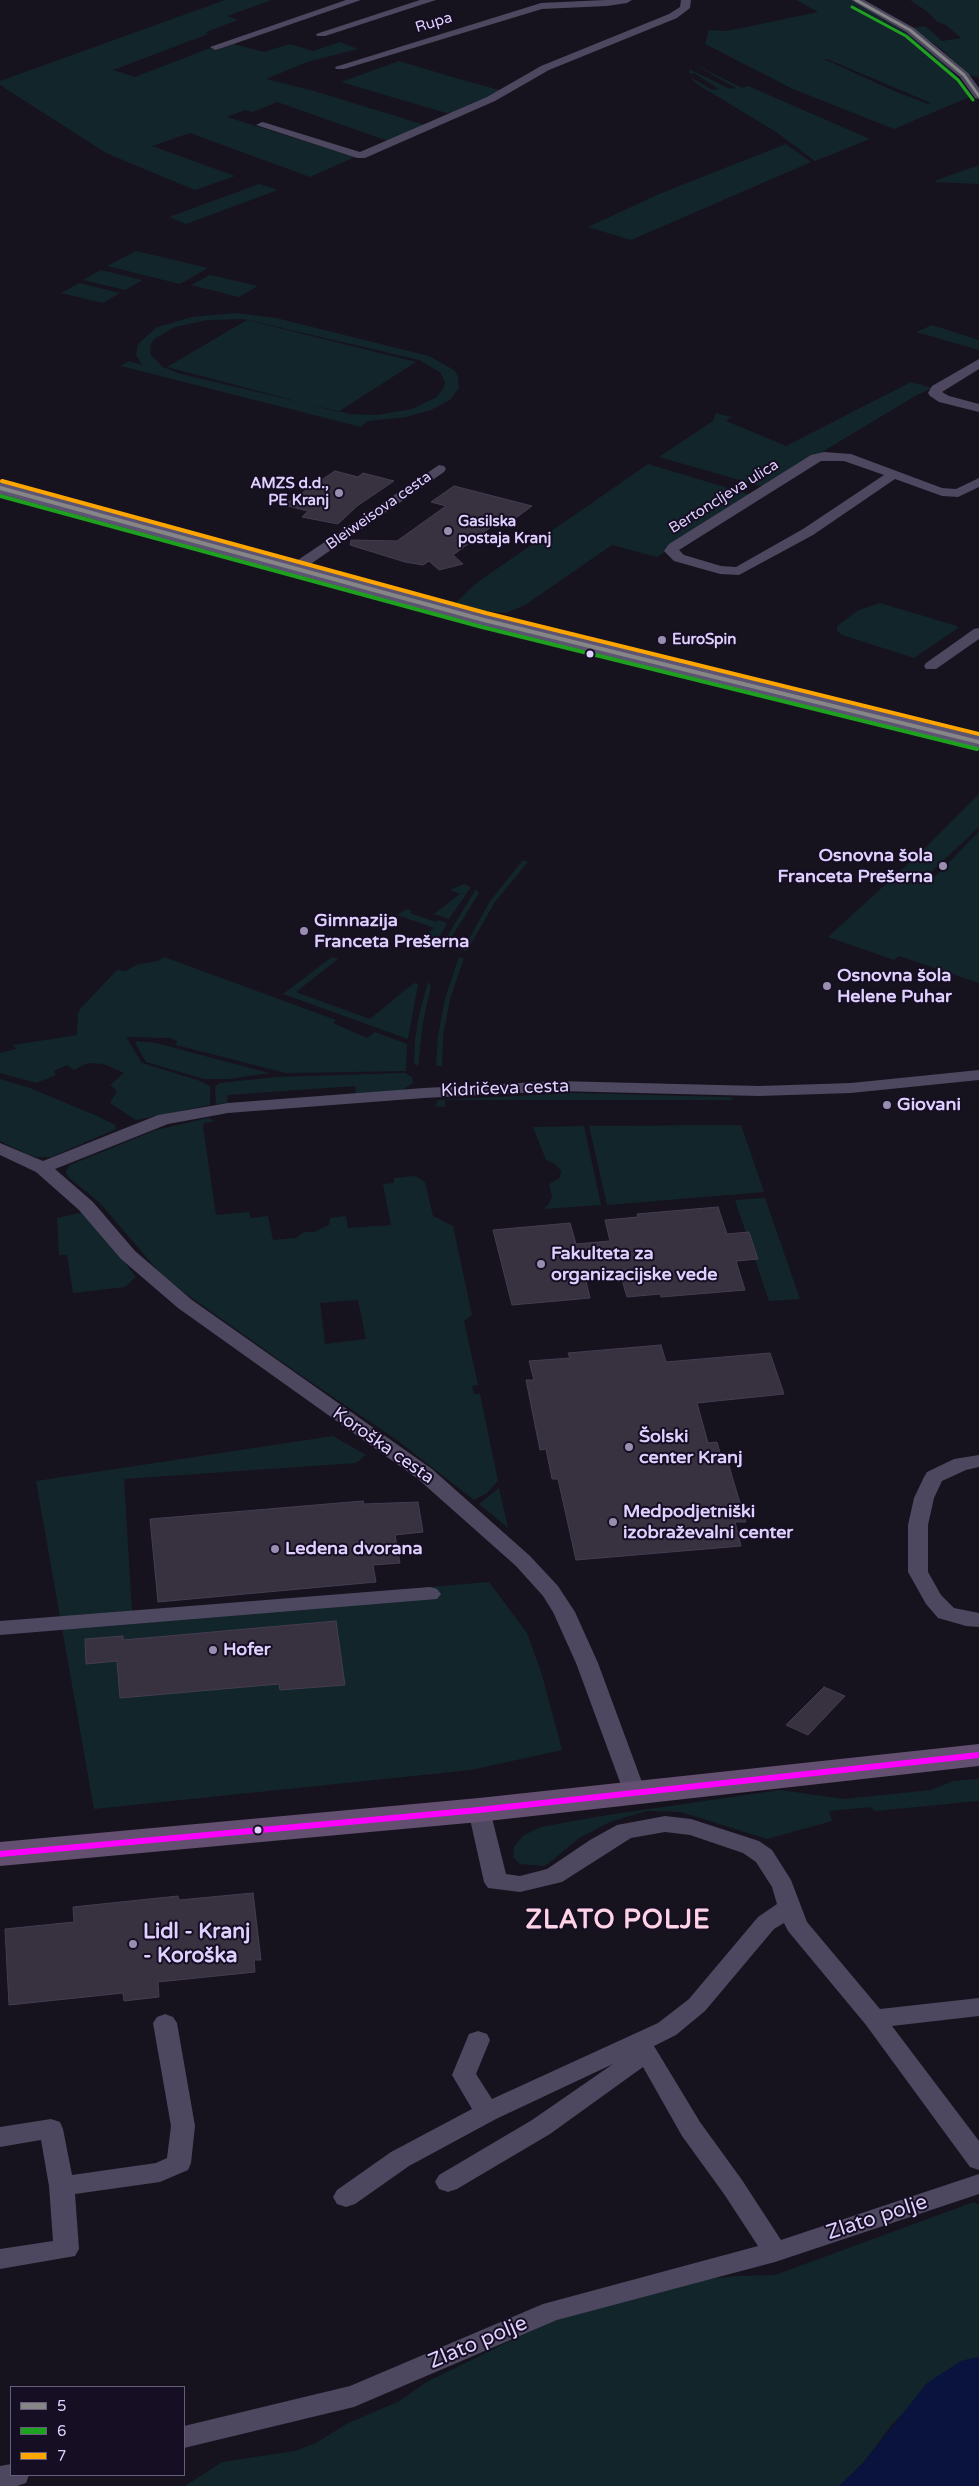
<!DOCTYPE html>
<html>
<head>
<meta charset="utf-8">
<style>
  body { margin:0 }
  #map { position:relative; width:979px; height:2486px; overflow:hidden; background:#17131e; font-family:"Varela Round",sans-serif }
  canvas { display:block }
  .legend { position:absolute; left:10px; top:2386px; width:175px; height:90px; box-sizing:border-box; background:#160e23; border:1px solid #665c7b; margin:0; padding:6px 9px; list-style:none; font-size:15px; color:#dfd0ff }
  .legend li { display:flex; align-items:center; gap:10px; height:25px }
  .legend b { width:25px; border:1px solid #665c7b }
</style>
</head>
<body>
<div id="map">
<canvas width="979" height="2486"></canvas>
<ul class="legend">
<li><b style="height:6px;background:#868686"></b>5</li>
<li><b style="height:6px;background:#20a020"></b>6</li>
<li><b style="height:6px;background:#ffa500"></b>7</li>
</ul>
</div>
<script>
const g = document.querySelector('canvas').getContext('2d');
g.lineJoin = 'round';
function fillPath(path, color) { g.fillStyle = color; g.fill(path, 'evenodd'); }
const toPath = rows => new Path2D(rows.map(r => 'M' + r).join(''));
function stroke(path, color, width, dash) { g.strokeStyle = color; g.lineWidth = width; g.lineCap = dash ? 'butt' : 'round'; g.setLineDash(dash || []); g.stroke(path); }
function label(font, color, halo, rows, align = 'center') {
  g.font = font + ' "Varela Round",sans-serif'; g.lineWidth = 4; g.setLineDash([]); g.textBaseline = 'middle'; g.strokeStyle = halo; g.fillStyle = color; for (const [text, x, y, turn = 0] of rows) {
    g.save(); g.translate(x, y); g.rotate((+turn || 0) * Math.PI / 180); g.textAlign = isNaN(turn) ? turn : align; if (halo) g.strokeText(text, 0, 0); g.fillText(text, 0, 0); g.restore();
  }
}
fillPath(toPath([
  [225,0,272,0,227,16,238,20,206,32,208,34,113,70,135,77,210,48,217,50,234,44,264,52,290,44,313,51,340,42,358,49,307,62,266,79,314,91,428,126,391,142,277,102,253,112,245,110,227,117,355,157,310,177,190,133,152,146,235,176,195,190,106,153,0,85,0,81],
  [796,0,849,0,875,12,908,34,942,60,962,82,972,96,894,129,793,89,705,44,709,30,727,31,818,12],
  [824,59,827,59,931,103,928,104,894,91],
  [910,0,979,0,979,77,969,75,941,49,913,28,925,26,942,41,961,38,946,25,936,21,929,13],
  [399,61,459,79,503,91,453,115,341,82],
  [692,63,742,88,748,86,870,139,815,161,776,132,697,84,689,76,712,90,719,89,694,73,690,74,689,69,730,89,736,88],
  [786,144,811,162,631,240,588,227,659,194],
  [979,165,979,184,934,182,937,180],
  [259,184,278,190,186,224,169,217],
  [136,251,208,268,180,284,107,266],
  [101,270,142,280,143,280,125,290,83,280],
  [210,275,258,286,239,297,191,285],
  [79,283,120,293,103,303,61,293],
  [235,313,276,318,429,356,454,370,458,376,459,388,450,400,431,410,406,417,368,421,361,427,121,366,129,361,142,365,136,355,138,344,157,327,192,317],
  [244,319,419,360,440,372,445,382,444,387,437,397,412,409,376,415,350,414,181,374,163,367,150,354,151,344,154,339,175,327,208,320],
  [247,320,416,362,338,412,167,367],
  [932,325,979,340,979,350,916,332],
  [911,382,932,388,915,396,764,487,659,457,713,421,716,413,731,417,726,421,786,446],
  [648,464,751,495,657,557,612,545,525,605,506,613,483,611,455,604,475,584],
  [880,603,957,626,958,628,914,658,842,635,837,631,837,626,859,610],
  [979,794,979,827,929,874,936,876,979,831,979,983,899,956,894,960,828,937,921,852],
  [523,860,528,862,495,902,467,951,463,950,490,901],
  [464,884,471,887,449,919,434,914,460,894,450,890],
  [476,889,479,893,448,943,443,943],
  [407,909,412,911,410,913,436,922,438,920,447,923,438,939,426,935,434,928,397,915],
  [164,957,336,1020,333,1023,367,1038,375,1032,407,1044,406,1071,286,1073,176,1045,177,1041,170,1038,126,1037,142,1063,200,1081,210,1086,210,1105,136,1120,110,1103,117,1091,110,1085,124,1073,104,1064,88,1063,74,1070,67,1065,54,1071,56,1075,36,1083,0,1073,0,1053,16,1049,13,1045,77,1035,78,1013,81,1008,117,970,125,971,139,964,158,961],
  [332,957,338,959,296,992,370,1019,414,983,418,984,408,1039,283,994],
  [459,957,464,958,450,999,443,1036,442,1066,436,1066,438,1036,445,999],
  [428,982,431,986,423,1022,418,1066,414,1063,415,1040,419,1015],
  [137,1041,156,1043,269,1073,229,1079,204,1079,146,1062,135,1043],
  [405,1073,412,1077,413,1083,402,1090,356,1094,355,1086,227,1095,228,1103,216,1104,215,1087,220,1083,277,1077],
  [0,1079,30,1088,97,1116,115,1125,116,1129,51,1157,37,1157,27,1154,0,1141],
  [573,1093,728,1097,732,1098,733,1100,445,1100,445,1107,435,1106,438,1100],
  [208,1118,215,1121,204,1123,203,1127,216,1215,249,1212,251,1218,268,1216,273,1240,296,1238,304,1232,314,1232,329,1225,330,1218,346,1216,348,1228,391,1225,383,1184,394,1183,394,1178,415,1176,425,1182,433,1216,453,1226,472,1315,464,1321,478,1385,472,1386,474,1394,480,1394,498,1481,487,1493,474,1500,397,1440,302,1376,185,1293,160,1273,99,1202,68,1177,66,1171,70,1165,156,1130],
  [358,1300,366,1339,325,1344,320,1303],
  [741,1125,764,1192,607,1205,589,1126],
  [584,1126,601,1205,543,1209,549,1204,552,1197,549,1184,560,1178,561,1171,555,1164,546,1160,533,1127],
  [765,1198,800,1299,769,1301,735,1200],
  [85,1212,136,1277,125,1287,73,1293,67,1255,59,1255,57,1218],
  [333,1436,366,1455,356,1463,124,1479,132,1612,489,1582,527,1633,542,1675,562,1750,471,1770,94,1809,36,1481],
  [499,1488,508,1528,479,1504],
  [979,1779,979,1801,875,1811,870,1807,829,1811,832,1821,767,1839,681,1812,646,1811,610,1822,579,1838,545,1866,520,1864,513,1857,514,1847,524,1835,541,1827,601,1816,780,1790,844,1799,931,1790,953,1781],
  [974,2202,979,2205,979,2357,961,2361,893,2423,863,2463,839,2486,185,2486,222,2462,295,2451,316,2443,348,2423,398,2402,425,2383,516,2338,557,2320,677,2282,736,2276,775,2275]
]), '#12252b');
fillPath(toPath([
  [979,2357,979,2486,839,2486,863,2463,927,2383,961,2361]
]), '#0a123e');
const building = toPath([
  [335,471,358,477,363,473,394,481,357,506,338,524,302,517,308,511,284,505,335,471],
  [454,486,532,506,509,523,499,521,453,555,463,564,439,570,429,561,423,565,405,562,350,545,351,540,397,541,446,506,431,502,454,486],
  [718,1207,727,1234,749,1232,758,1259,736,1261,745,1290,661,1297,660,1294,627,1297,620,1273,585,1277,590,1298,512,1305,493,1230,570,1223,576,1244,610,1241,605,1220,638,1217,637,1214,718,1207],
  [661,1345,666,1362,770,1353,784,1394,697,1403,708,1443,717,1442,723,1463,728,1462,734,1483,746,1522,735,1522,741,1546,576,1560,558,1479,552,1479,546,1449,540,1450,526,1380,534,1380,529,1361,570,1358,568,1353,661,1345],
  [363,1501,364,1504,418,1502,423,1532,395,1535,400,1563,373,1565,376,1582,158,1602,150,1519,363,1501],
  [336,1621,345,1685,280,1690,279,1684,120,1698,117,1661,86,1664,85,1639,123,1636,123,1640,336,1621],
  [824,1687,845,1696,808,1735,786,1725,824,1687],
  [253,1893,261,1960,254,1960,255,1972,158,1982,159,1997,124,2001,123,1993,9,2005,5,1929,74,1922,73,1907,178,1896,179,1900,253,1893]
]);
fillPath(building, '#373140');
stroke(building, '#453c52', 1);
fillPath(toPath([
  [346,0,361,0,219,49,215,50,210,47,346,0],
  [420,0,436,0,325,36,317,36,316,34,420,0],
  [605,0,632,0,627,3,607,6,542,9,344,69,336,69,335,67,541,3,605,0],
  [681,0,691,0,690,8,677,18,549,70,495,101,365,158,357,158,256,125,262,122,266,123,360,152,487,97,541,66,669,14,680,7,681,0],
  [851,0,864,0,914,28,968,73,979,88,979,99,975,98,960,77,906,32,851,0],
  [979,359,979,369,942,392,949,396,979,404,979,412,939,402,930,396,928,393,932,386,979,359],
  [824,452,851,454,942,488,956,489,979,478,979,487,958,497,942,496,895,479,813,535,739,575,720,574,674,561,664,551,669,544,811,455,824,452],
  [821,461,844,461,884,475,803,529,736,567,721,566,684,555,679,550,821,461],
  [439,465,444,466,446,469,444,472,299,572,289,572,287,569,289,566,439,465],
  [979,628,979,639,936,669,926,669,924,666,926,663,974,629,979,628],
  [979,1070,979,1080,851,1093,759,1096,557,1091,424,1098,228,1113,168,1124,55,1169,93,1202,135,1251,192,1300,432,1469,530,1556,558,1586,575,1612,598,1663,646,1793,643,1799,635,1801,627,1799,624,1793,576,1663,553,1612,543,1596,516,1566,418,1479,178,1308,121,1259,79,1210,36,1172,0,1155,0,1143,43,1161,158,1115,228,1103,424,1088,557,1081,759,1086,851,1083,979,1070],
  [979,1455,979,1467,966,1470,942,1481,934,1498,928,1525,928,1572,941,1595,954,1608,979,1613,979,1627,966,1626,938,1618,926,1604,908,1572,908,1525,914,1498,924,1477,927,1472,954,1459,979,1455],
  [430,1587,437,1589,441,1594,437,1599,0,1635,0,1621,430,1587],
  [479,1802,487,1804,490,1810,506,1874,520,1876,547,1869,590,1840,617,1825,665,1816,691,1819,759,1841,772,1850,791,1880,807,1922,880,2009,979,1998,979,2016,892,2026,979,2141,979,2170,970,2167,866,2025,788,1931,784,1923,774,1929,705,2011,676,2035,654,2046,700,2122,742,2180,781,2240,979,2174,979,2194,775,2262,557,2320,354,2407,184,2448,184,2426,350,2386,543,2304,758,2246,724,2194,682,2136,643,2067,550,2134,457,2189,448,2192,439,2189,435,2182,439,2175,532,2120,613,2064,496,2119,409,2166,355,2204,346,2207,337,2204,333,2197,337,2190,391,2152,472,2109,452,2075,469,2034,478,2031,487,2034,490,2040,476,2074,492,2099,658,2023,689,1999,758,1917,777,1904,772,1887,756,1862,743,1853,690,1835,665,1832,631,1838,562,1882,520,1892,488,1888,484,1882,468,1810,471,1804,479,1802],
  [165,2014,173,2017,177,2023,195,2126,191,2163,188,2170,160,2182,75,2194,79,2249,75,2256,0,2269,0,2249,53,2241,49,2186,41,2140,0,2147,0,2127,51,2119,60,2122,63,2129,72,2175,156,2163,167,2158,171,2126,153,2023,157,2017,165,2014],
  [11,2464,11,2475,29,2475,26,2483,17,2486,0,2486,0,2466,11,2464]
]), '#4d475f');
fillPath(toPath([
  [0,482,490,615,979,736,979,748,477,624,0,494,0,482]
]), '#5c5472');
fillPath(toPath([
  [979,1744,979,1766,479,1822,0,1866,0,1842,479,1798,979,1744]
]), '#635070');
stroke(toPath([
  [856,0,910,30,964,75,979,96]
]), '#868686', 3);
stroke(toPath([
  [0,488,484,620,979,742]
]), '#868686', 4);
stroke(toPath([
  [852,7,906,36,958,80,973,100]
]), '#20a020', 3);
stroke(toPath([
  [0,496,482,627,977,749]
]), '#20a020', 4);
stroke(toPath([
  [2,481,486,613,979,734]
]), '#ffa500', 4);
stroke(toPath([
  [0,1854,479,1810,979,1755]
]), '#f0f', 6);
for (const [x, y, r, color] of [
  [339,493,5,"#998eb0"],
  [448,531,5,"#998eb0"],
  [662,640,5,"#998eb0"],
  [590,654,4.5,"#dfd0ff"],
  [943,866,5,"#998eb0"],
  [304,931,5,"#998eb0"],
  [827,986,5,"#998eb0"],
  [887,1105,5,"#998eb0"],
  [541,1264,5,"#998eb0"],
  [629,1447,5,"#998eb0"],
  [613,1522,5,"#998eb0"],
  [275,1549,5,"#998eb0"],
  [213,1650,5,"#998eb0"],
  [258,1830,4.5,"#dfd0ff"],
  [133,1944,5,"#998eb0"]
]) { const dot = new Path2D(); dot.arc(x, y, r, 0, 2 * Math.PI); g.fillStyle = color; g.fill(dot); stroke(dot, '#160e23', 2); }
label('15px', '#dfd0ff', '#160e23', [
  ["Rupa",434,23,-17],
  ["Bertoncljeva ulica",724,497,-32],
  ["Bleiweisova cesta",379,511,-35]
]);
label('bold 15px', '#dfd0ff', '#160e23', [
  ["AMZS d.d.,",329,484,"right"],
  ["PE Kranj",329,501,"right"],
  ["Gasilska",458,522],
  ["postaja Kranj",458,539],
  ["EuroSpin",672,640]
], 'left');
label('bold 18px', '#dfd0ff', '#160e23', [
  ["Osnovna šola",933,856,"right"],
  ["Franceta Prešerna",933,877,"right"],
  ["Gimnazija",314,921],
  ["Franceta Prešerna",314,942],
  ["Osnovna šola",837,976],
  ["Helene Puhar",837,997],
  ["Giovani",897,1105],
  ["Fakulteta za",551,1254],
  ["organizacijske vede",551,1275],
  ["Šolski",639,1437],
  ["center Kranj",639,1458],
  ["Medpodjetniški",623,1512],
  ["izobraževalni center",623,1533],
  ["Ledena dvorana",285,1549],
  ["Hofer",223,1650]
], 'left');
label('18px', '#dfd0ff', '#160e23', [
  ["Kidričeva cesta",505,1089,-2],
  ["Koroška cesta",383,1446,35]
]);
label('bold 21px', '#dfd0ff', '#160e23', [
  ["Lidl - Kranj",143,1932],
  ["- Koroška",143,1956]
], 'left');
label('21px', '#dfd0ff', '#160e23', [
  ["Zlato polje",877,2218,-18],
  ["Zlato polje",478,2343,-23]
]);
g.letterSpacing = '1px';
label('bold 26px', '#ffd2e5', '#160e23', [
  ["ZLATO POLJE",618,1921]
]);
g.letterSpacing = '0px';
</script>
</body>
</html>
